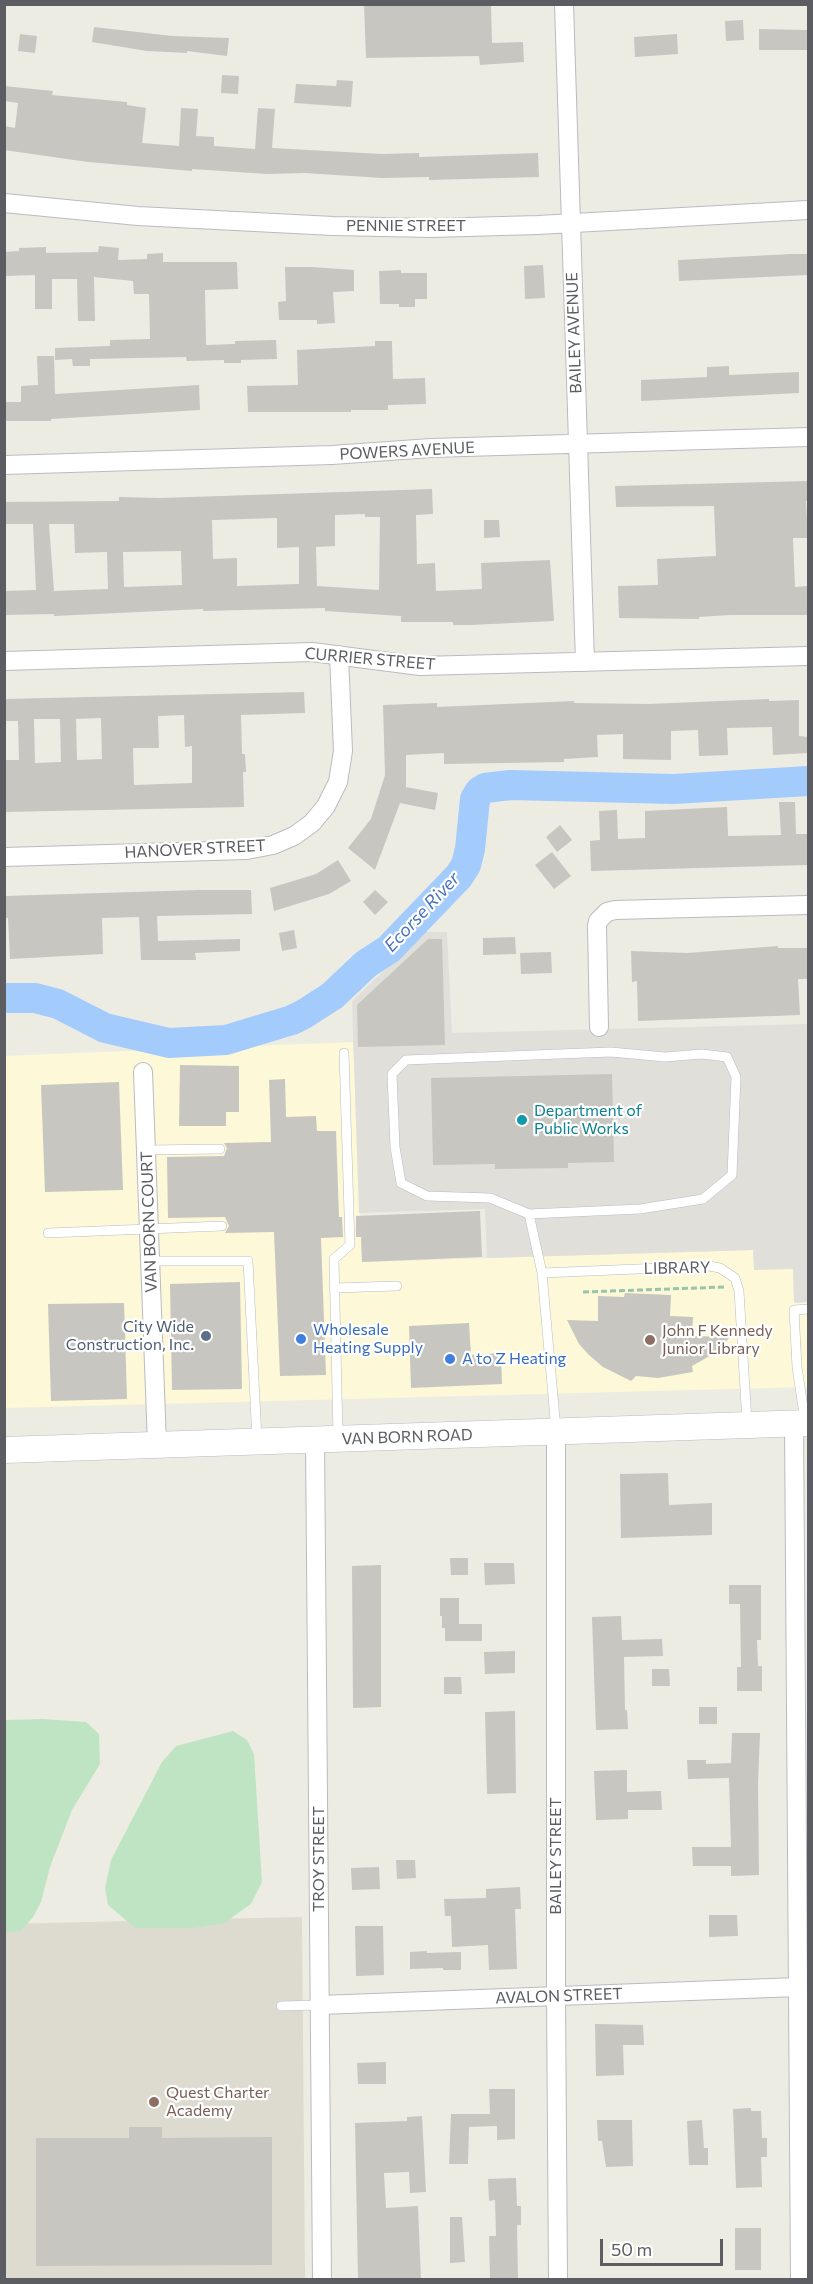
<!DOCTYPE html>
<html>
<head>
<meta charset="utf-8">
<style>
  body { margin:0 }
  #map { position:relative; width:813px; height:2284px; overflow:hidden; background:#edece2; font-family:Commissioner,sans-serif }
  canvas { display:block }
  .frame { position:absolute; inset:0; border:6px solid #5b5d63; pointer-events:none }
  .scale { position:absolute; left:600px; top:2239px; width:123px; height:27px; box-sizing:border-box; border:3px solid #5b5d63; border-top:0; padding-left:8px; font-size:18px; line-height:21px; white-space:nowrap; color:#5b5d63; -webkit-text-stroke:4px #fff; paint-order:stroke }
</style>
</head>
<body>
<div id="map">
<canvas width="813" height="2284"></canvas>
<div class="frame"></div>
<div class="scale">50 m</div>
</div>
<script>
const g = document.querySelector('canvas').getContext('2d');
g.lineJoin = 'round';
function fillPath(path, color) { g.fillStyle = color; g.fill(path, 'evenodd'); }
const toPath = rows => new Path2D(rows.map(r => 'M' + r).join(''));
function stroke(path, color, width, dash) { g.strokeStyle = color; g.lineWidth = width; g.lineCap = dash ? 'butt' : 'round'; g.setLineDash(dash || []); g.stroke(path); }
function label(font, color, halo, rows, align = 'center') {
  g.font = font + ' Commissioner,sans-serif'; g.lineWidth = 4.5; g.setLineDash([]); g.textBaseline = 'middle'; g.strokeStyle = halo; g.fillStyle = color; for (const [text, x, y, turn = 0] of rows) {
    g.save(); g.translate(x, y); g.rotate((+turn || 0) * Math.PI / 180); g.textAlign = isNaN(turn) ? turn : align; if (halo) g.strokeText(text, 0, 0); g.fillText(text, 0, 0); g.restore();
  }
}
fillPath(toPath([
  [353,1042,362,1262,753,1250,793,1269,794,1303,808,1302,808,1387,5,1408,4,1056]
]), '#fcf8d8');
fillPath(toPath([
  [425,932,447,932,452,1033,808,1024,808,1302,794,1303,793,1269,754,1270,753,1250,487,1258,485,1209,359,1213,352,1001]
]), '#e0dfda');
fillPath(toPath([
  [302,1917,305,2279,5,2279,4,1924]
]), '#dddbd0');
fillPath(toPath([
  [43,1719,86,1722,99,1734,100,1764,72,1810,50,1867,41,1902,33,1917,21,1931,5,1933,5,1720],
  [233,1731,247,1740,254,1754,262,1882,251,1904,224,1923,194,1928,135,1928,108,1905,105,1888,111,1860,162,1762,176,1746]
]), '#bfe4c4');
stroke(toPath([
  [4,998,35,998,58,1004,105,1028,169,1043,226,1040,292,1020,304,1014,332,996,366,964,389,949,459,876,466,865,470,849,475,799,480,791,485,788,510,785,674,789,808,781]
]), '#a3cbfc', 30);
fillPath(toPath([
  [364,4,491,4,492,43,523,42,524,62,480,65,479,56,366,58],
  [743,20,744,40,726,41,725,21],
  [94,27,172,36,229,38,227,56,187,51,187,53,147,51,92,42],
  [759,29,807,30,807,50,759,50],
  [20,34,37,36,35,53,18,51],
  [677,34,678,54,635,57,634,37],
  [222,75,239,76,238,94,221,93],
  [337,80,353,81,351,107,294,103,296,84,336,86],
  [4,86,53,91,52,95,127,102,127,105,146,108,142,143,179,146,181,108,198,109,196,136,214,137,214,146,255,149,258,108,275,109,272,148,382,154,419,153,419,157,538,153,539,177,429,180,429,177,382,178,305,173,267,174,192,169,192,171,88,162,4,150,4,126,15,128,18,103,4,101],
  [99,246,119,248,118,260,147,259,147,254,163,253,163,262,237,262,238,289,205,290,206,345,235,344,235,341,276,340,277,359,241,360,241,363,224,363,224,360,187,361,186,357,90,359,90,366,73,366,72,359,55,360,55,348,110,346,110,340,150,339,149,294,134,294,133,281,94,277,95,321,78,321,77,279,52,279,52,309,35,309,35,275,4,276,4,252,19,251,19,248,46,247,46,253,98,252],
  [791,254,808,254,808,275,679,281,678,260],
  [543,265,545,298,525,299,524,266],
  [285,267,312,267,354,270,354,291,333,292,335,323,317,324,317,320,279,320,278,302,286,301],
  [401,270,401,273,427,273,427,299,415,299,415,307,399,307,399,304,380,304,379,271],
  [375,341,392,341,393,379,425,378,426,404,388,405,388,410,351,410,351,412,248,412,247,386,298,385,297,350,375,346],
  [37,356,54,356,55,394,199,385,200,410,51,419,51,421,4,421,4,402,21,402,21,386,38,385],
  [729,366,729,375,799,372,799,393,641,401,641,380,707,377,707,367],
  [808,481,808,501,806,501,808,538,793,538,795,587,808,586,808,615,730,615,699,617,699,619,619,618,618,586,658,585,657,559,716,556,714,506,616,507,615,486],
  [432,489,433,514,416,515,417,564,435,563,436,591,482,589,481,563,550,560,554,621,471,625,453,625,453,622,401,622,401,616,325,611,325,608,203,611,203,609,54,616,54,614,4,615,4,591,36,590,33,524,4,524,4,502,119,501,119,497,160,498],
  [365,514,365,517,380,517,379,590,317,586,316,547,335,546,335,515],
  [277,518,277,548,299,547,299,584,237,586,237,558,213,559,212,520],
  [49,524,74,524,75,553,107,552,108,589,54,591],
  [181,551,182,585,124,587,123,552],
  [484,520,499,520,500,537,484,538],
  [304,692,305,713,241,715,242,754,245,754,246,772,243,772,244,807,4,812,5,760,19,760,18,721,4,721,4,699],
  [184,715,185,747,192,746,192,783,134,785,133,748,159,748,158,716],
  [101,718,102,759,77,760,76,719],
  [34,719,60,719,61,762,35,763],
  [769,699,769,701,799,700,799,736,808,737,808,753,773,755,772,727,727,728,728,755,699,756,698,730,671,731,671,760,623,759,623,734,597,735,598,757,564,759,564,762,444,764,444,753,406,755,406,787,438,793,435,810,400,803,375,870,348,848,371,819,385,775,383,705,437,703,437,707,574,701,574,703,648,704],
  [779,802,795,802,796,834,808,834,808,865,591,871,590,841,600,840,599,811,617,810,618,839,645,838,645,811,727,807,728,836,781,835],
  [560,825,572,840,557,852,546,837],
  [552,852,571,876,554,889,535,865],
  [338,860,351,881,329,894,274,911,270,888,316,874],
  [199,890,251,890,252,914,157,916,158,941,240,939,240,951,195,953,196,960,141,960,139,917,102,918,103,954,10,959,8,918,4,918,4,896],
  [375,890,388,902,375,915,363,902],
  [294,930,297,948,282,951,279,933],
  [515,937,516,954,483,955,483,938],
  [428,939,442,939,445,1045,358,1047,357,1005],
  [778,946,778,948,808,948,808,979,798,979,800,1015,638,1021,637,981,632,982,631,951,687,953],
  [551,952,552,973,521,974,520,953],
  [180,1065,239,1066,239,1112,226,1112,226,1126,179,1126],
  [612,1074,614,1162,568,1163,568,1168,495,1169,495,1164,433,1165,431,1078],
  [285,1079,286,1117,316,1116,317,1131,336,1131,339,1217,342,1217,343,1237,321,1238,326,1375,280,1376,274,1232,225,1233,229,1226,225,1217,168,1218,167,1157,224,1156,227,1148,224,1143,271,1142,269,1080],
  [119,1082,123,1190,45,1192,41,1085],
  [480,1211,482,1257,362,1262,361,1237,356,1237,356,1216],
  [240,1282,242,1389,172,1390,170,1284],
  [625,1293,671,1295,670,1316,693,1317,692,1336,730,1337,715,1353,692,1366,693,1372,658,1378,636,1376,631,1381,603,1367,589,1355,579,1344,567,1320,598,1321,598,1296,624,1297],
  [124,1303,127,1399,51,1401,48,1304],
  [469,1323,471,1355,501,1353,502,1384,411,1388,409,1326],
  [668,1473,669,1505,712,1503,712,1535,621,1538,620,1474],
  [450,1558,468,1558,468,1575,451,1575],
  [484,1563,514,1563,515,1584,485,1585],
  [381,1565,381,1707,353,1708,352,1566],
  [729,1585,761,1585,761,1640,757,1640,758,1666,762,1666,762,1691,737,1691,737,1667,741,1667,740,1604,729,1604],
  [440,1598,459,1598,459,1624,482,1624,482,1641,445,1641,445,1628,442,1628,442,1616,440,1616],
  [621,1616,622,1640,662,1639,663,1656,624,1657,625,1710,627,1710,628,1729,596,1730,592,1617],
  [515,1651,515,1673,485,1674,484,1652],
  [652,1669,669,1669,670,1686,652,1686],
  [444,1677,461,1677,462,1694,444,1694],
  [699,1707,717,1707,717,1724,699,1724],
  [515,1711,516,1793,487,1794,485,1712],
  [732,1733,760,1733,758,1784,759,1875,731,1876,731,1866,693,1866,692,1847,731,1847,729,1778,688,1779,687,1760,706,1760,706,1764,731,1763],
  [627,1770,627,1792,661,1791,662,1810,628,1810,628,1819,596,1820,594,1771],
  [396,1860,415,1860,416,1878,397,1879],
  [379,1867,380,1889,352,1890,351,1868],
  [520,1887,521,1909,515,1909,517,1969,489,1970,488,1945,452,1947,451,1916,445,1916,444,1899,486,1898,486,1889],
  [709,1915,737,1915,738,1936,709,1937],
  [355,1926,383,1926,384,1975,356,1976],
  [427,1951,427,1953,461,1952,461,1970,443,1970,443,1968,410,1969,410,1952],
  [595,2024,643,2025,644,2045,623,2045,624,2075,596,2076],
  [386,2062,386,2084,358,2084,357,2063],
  [489,2089,515,2089,515,2139,497,2140,497,2126,469,2127,468,2164,449,2164,451,2114,490,2114],
  [751,2108,751,2111,761,2111,762,2138,767,2138,767,2157,761,2157,762,2187,736,2188,733,2109],
  [422,2116,426,2192,410,2193,409,2172,384,2173,386,2208,418,2206,421,2280,358,2280,355,2123,407,2121,407,2117],
  [597,2120,632,2120,633,2166,606,2167,602,2141,598,2141],
  [702,2120,704,2148,708,2148,708,2165,689,2165,687,2121],
  [129,2127,162,2127,162,2138,272,2137,272,2265,36,2266,36,2138,129,2138],
  [516,2178,517,2206,521,2206,521,2225,517,2225,518,2280,490,2280,489,2236,496,2236,495,2200,489,2201,488,2179],
  [450,2217,462,2217,465,2262,450,2263],
  [735,2228,761,2228,761,2270,735,2270]
]), '#c8c6c0');
const service = toPath([
  [146,1150,220,1149],
  [529,1214,640,1209,703,1199,732,1175,736,1077,727,1057,702,1054,665,1057,611,1052,406,1060,392,1074,395,1147,401,1183,427,1196,490,1198,529,1214,542,1273,556,1430],
  [48,1233,222,1226],
  [150,1261,248,1261,257,1440],
  [542,1273,709,1266,720,1268,735,1278,739,1291,747,1422],
  [334,1288,397,1286],
  [805,1421,797,1367,794,1310,808,1309],
  [338,1436,334,1259,350,1245,344,1053],
  [281,2006,320,2005]
]);
const minor = toPath([
  [564,4,585,662],
  [4,203,138,216,333,226,431,228,538,225,808,210],
  [4,465,332,455,431,448,808,437],
  [4,661,312,652,420,666,808,656],
  [4,857,247,850,273,845,294,836,312,823,326,806,338,782,343,751,339,655],
  [599,1027,597,926,598,921,607,912,615,910,808,905],
  [143,1072,157,1444],
  [794,1423,800,2280],
  [556,1432,556,1996,558,2280],
  [315,1439,322,2280],
  [320,2005,797,1987]
]);
const secondary = toPath([
  [4,1450,808,1423]
]);
stroke(service, '#babbc1', 10);
stroke(minor, '#babbc1', 20);
stroke(secondary, '#b8bac0', 27);
stroke(toPath([
  [583,1292,725,1287]
]), '#99c4aa', 3, [6, 3]);
stroke(service, '#fff', 9);
stroke(minor, '#fff', 18);
stroke(secondary, '#fff', 26);
for (const [x, y, r, color] of [
  [522,1120,6,"#0f9aa8"],
  [206,1336,6,"#5c6f8a"],
  [301,1339,6,"#3f7fe0"],
  [650,1340,6,"#8d6e63"],
  [450,1359,6,"#3f7fe0"],
  [154,2102,6,"#8d6e63"]
]) { const dot = new Path2D(); dot.arc(x, y, r, 0, 2 * Math.PI); g.fillStyle = color; g.fill(dot); stroke(dot, '#fff', 2); }
label('16px', '#5b5d63', '#fff', [
  ["PENNIE STREET",406,226],
  ["BAILEY AVENUE",574,333,-92],
  ["POWERS AVENUE",407,451,-3],
  ["CURRIER STREET",370,659,5],
  ["HANOVER STREET",195,849,-3],
  ["VAN BORN COURT",149,1222,-92],
  ["LIBRARY",677,1268,-1],
  ["VAN BORN ROAD",407,1437,-2],
  ["BAILEY STREET",556,1856,-90],
  ["TROY STREET",319,1859,-90],
  ["AVALON STREET",559,1996,-2]
]);
label('16px', '#0d838f', '#fff', [
  ["Department of",534,1111],
  ["Public Works",534,1129]
], 'left');
label('16px', '#4e5e75', '#fff', [
  ["City Wide",194,1327],
  ["Construction, Inc.",194,1345]
], 'right');
label('16px', '#366cbe', '#fff', [
  ["Wholesale",313,1330],
  ["Heating Supply",313,1348],
  ["A to Z Heating",462,1359]
], 'left');
label('16px', '#785e54', '#fff', [
  ["John F Kennedy",662,1331],
  ["Junior Library",662,1349],
  ["Quest Charter",166,2093],
  ["Academy",166,2111]
], 'left');
label('italic 18px', '#4773be', '#fff', [
  ["Ecorse River",422,912,-47]
]);
</script>
</body>
</html>
